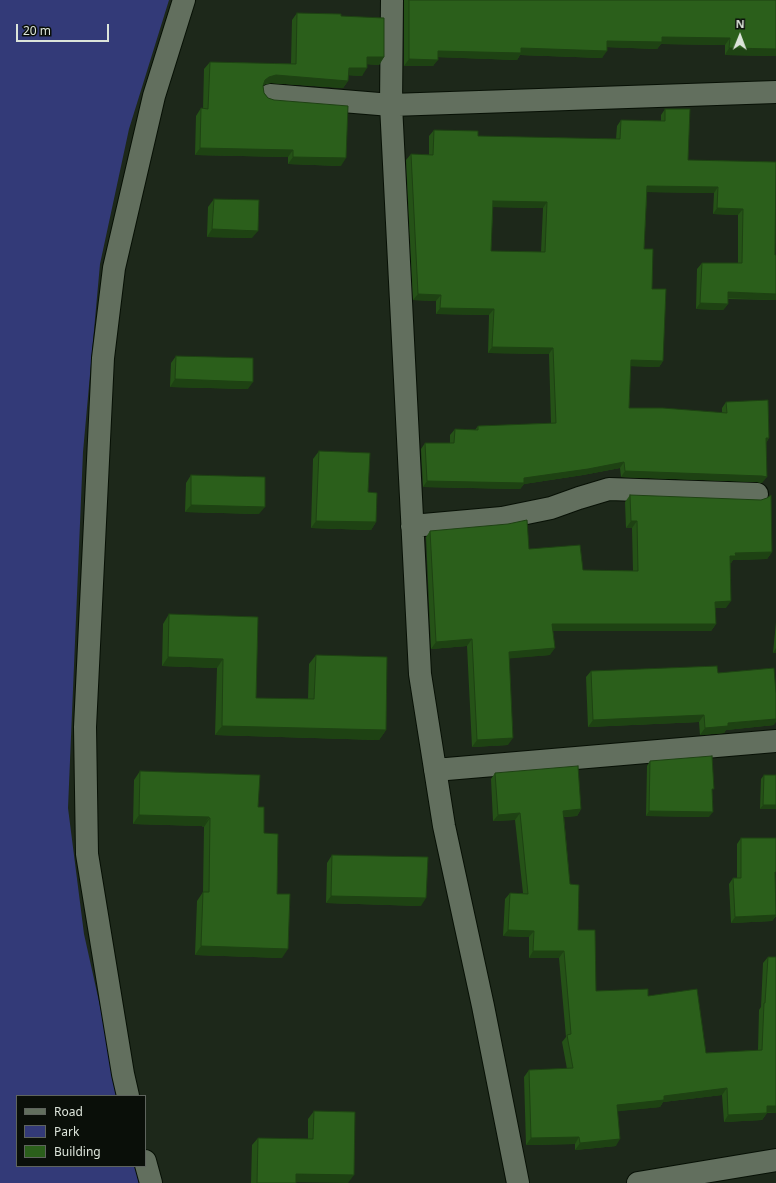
<!DOCTYPE html>
<html>
<head>
<meta charset="utf-8">
<style>
  body { margin:0 }
  #map { position:relative; width:776px; height:1183px; overflow:hidden; background:#1d281a; font-family:"Noto Sans",sans-serif }
  canvas { display:block }
  .legend { position:absolute; left:16px; top:1095px; width:130px; height:72px; box-sizing:border-box; background:#0a0f09; border:1px solid #5e645d; margin:0; padding:5px 7px; list-style:none; font-size:12px; color:#dce4da }
  .legend li { display:flex; align-items:center; gap:8px; height:20px }
  .legend b { width:20px; border:1px solid #5e645d }
  .north { position:absolute; left:720px; top:16px; width:40px; height:40px; -webkit-text-stroke:3px #0a0f09; paint-order:stroke; rotate:1deg; font-size:11px; font-weight:700; line-height:16px; text-align:center; color:#dce4da }
  .north::after { content:''; display:block; margin:auto; width:14px; height:18px; background:#dce4da; clip-path:polygon(50% 0,100% 100%,50% 72%,0 100%) }
  .scale { position:absolute; left:16px; top:24px; width:93px; height:18px; box-sizing:border-box; border:2px solid #dce4da; border-top:0; padding-left:5px; font-size:12px; line-height:14px; white-space:nowrap; color:#dce4da; -webkit-text-stroke:3px #0a0f09; paint-order:stroke }
</style>
</head>
<body>
<div id="map">
<canvas width="776" height="1183"></canvas>
<ul class="legend">
<li><b style="height:5px;background:#626f5e"></b>Road</li>
<li><b style="height:11px;background:#333a78"></b>Park</li>
<li><b style="height:11px;background:#2b5f1b"></b>Building</li>
</ul>
<div class="north">N</div>
<div class="scale">20 m</div>
</div>
<script>
const g = document.querySelector('canvas').getContext('2d');
g.lineJoin = 'round';
function fillPath(path, color) { g.fillStyle = color; g.fill(path, 'evenodd'); }
const toPath = rows => new Path2D(rows.map(r => 'M' + r).join(''));
function stroke(path, color, width, dash) { g.strokeStyle = color; g.lineWidth = width; g.lineCap = dash ? 'butt' : 'round'; g.setLineDash(dash || []); g.stroke(path); }
fillPath(toPath([
  [0,0,169,0,129,129,100,264,83,452,68,808,84,934,120,1096,17,1096,17,1166,135,1166,139,1183,0,1183]
]), '#333a78');
const minor = toPath([
  [392,0,391,105,420,674,444,826,483,1006,518,1183],
  [270,95,391,105,776,92],
  [412,526,502,518,551,508,579,498,609,489,757,494],
  [435,770,776,741],
  [128,1096,123,1074,87,854,85,727,103,358,114,268,154,96,184,0],
  [145,1161,151,1183],
  [638,1183,776,1160]
]);
stroke(minor, '#071005', 24);
stroke(minor, '#626f5e', 22);
fillPath(toPath([
  [404,0,776,0,776,56,725,55,725,45,661,44,657,49,607,47,602,58,520,55,517,60,438,57,433,66,404,66],
  [297,13,341,16,384,57,379,65,367,64,362,76,348,75,348,81,343,88,271,83,263,85,263,86,264,93,268,98,341,166,288,164,288,157,195,155,196,116,201,108,203,109,204,69,210,62,291,64,292,20],
  [665,109,688,160,776,162,775,255,776,300,728,299,728,304,723,310,696,309,697,269,702,263,738,263,738,215,713,214,714,193,647,192,644,249,663,361,659,367,630,366,629,408,722,413,722,408,726,402,769,438,766,443,762,483,757,482,621,477,620,468,583,475,524,484,520,489,423,487,421,449,425,443,450,443,450,435,455,429,475,430,478,426,551,423,549,354,488,353,489,315,436,314,436,301,413,300,406,160,411,154,429,155,429,136,434,130,478,136,616,139,617,126,621,120,661,121,661,115],
  [493,207,543,208,541,252,491,251],
  [214,199,252,238,207,237,208,207],
  [176,356,248,389,170,387,171,363],
  [319,451,368,492,376,522,371,530,311,528,313,459],
  [191,475,259,514,185,512,186,483],
  [630,495,772,552,767,559,733,560,731,563,730,563,726,608,715,608,716,624,711,631,553,631,550,655,509,658,508,745,472,747,467,646,431,649,426,537,430,531,529,549,583,570,633,571,632,528,626,528,625,502],
  [169,614,258,617,256,698,308,699,309,664,316,655,386,730,379,740,215,735,217,668,162,666,163,624],
  [776,622,776,653,773,653],
  [591,671,718,673,774,725,726,730,724,733,700,735,699,722,588,727,586,677],
  [650,761,712,791,709,817,646,816,647,766],
  [140,771,258,807,277,894,282,958,195,955,197,901,203,892,204,827,202,827,203,826,133,824,134,780],
  [495,773,581,809,577,816,564,817,570,884,578,930,596,991,648,996,706,1053,758,1050,759,1010,761,1007,763,963,768,957,776,957,776,1113,767,1113,762,1120,724,1122,722,1095,663,1102,660,1107,617,1111,616,1146,575,1150,575,1144,526,1145,524,1077,529,1070,567,1069,562,1042,566,1037,559,958,529,958,529,937,503,936,505,899,510,893,523,893,515,820,493,821,491,779],
  [764,775,776,809,760,809,761,779],
  [741,838,775,876,776,916,772,921,731,923,729,884,733,878,737,878,737,844],
  [332,855,421,906,326,903,327,863],
  [314,1111,355,1112,296,1182,296,1183,251,1183,252,1145,258,1138,308,1139,308,1119]
]), '#255217');
fillPath(toPath([
  [662,37,730,38,725,45,661,44,657,49,603,47,607,41],
  [521,48,607,51,602,58,520,55,517,60,433,57,438,51],
  [729,48,776,49,776,56,725,55],
  [367,57,384,57,379,65,362,64],
  [409,59,438,60,433,66,404,66],
  [349,68,367,68,362,76,343,75],
  [276,75,348,81,343,88,271,83,264,84,260,88,265,80,269,77],
  [200,148,293,150,288,157,195,155],
  [293,157,346,158,341,166,288,164],
  [647,186,718,187,714,193,643,192],
  [493,201,547,202,543,208,489,207],
  [717,208,743,209,738,215,713,214],
  [212,229,258,231,252,238,207,237],
  [728,292,776,294,776,300,724,298],
  [418,294,441,295,436,301,413,300],
  [700,303,728,304,723,310,696,309],
  [440,308,494,309,489,315,436,314],
  [492,347,553,348,549,354,488,353],
  [631,360,663,361,659,367,627,366],
  [175,379,253,382,248,389,170,387],
  [766,438,769,438,765,444],
  [624,462,620,468,583,475,524,484,520,489,423,487,427,481,524,478],
  [625,471,762,476,767,477,762,483,757,482,621,477],
  [191,505,265,507,259,514,185,512],
  [316,521,376,522,371,530,311,528],
  [631,521,637,521,632,528,626,528],
  [772,552,767,559,733,560,731,563,725,563,730,556,735,553],
  [731,601,726,608,710,608,715,602],
  [552,624,716,624,711,631,548,631],
  [472,639,467,646,431,649,436,642],
  [555,648,550,655,504,659,509,652],
  [776,648,776,653,773,653],
  [168,657,223,659,217,668,162,666],
  [704,715,699,722,588,727,593,720],
  [776,719,776,722,774,725,726,730,724,733,700,735,705,728,728,723],
  [222,726,386,730,379,740,215,735],
  [513,738,508,745,472,747,477,740],
  [763,805,776,805,776,809,760,809],
  [581,809,577,816,559,817,563,811],
  [649,811,713,812,709,817,646,816],
  [520,813,515,820,493,821,498,815],
  [139,815,209,817,203,826,133,824],
  [209,818,210,818,204,827,202,827],
  [331,896,426,898,421,906,326,903],
  [776,915,772,921,731,923,735,917],
  [508,930,534,931,529,937,503,936],
  [201,946,288,949,282,958,195,955],
  [533,951,564,951,559,958,529,958],
  [727,1088,722,1095,663,1102,660,1107,612,1112,617,1105,664,1096],
  [767,1106,776,1106,776,1113,762,1112],
  [767,1113,762,1120,724,1122,728,1115],
  [579,1137,575,1144,526,1145,531,1138],
  [620,1139,616,1146,575,1150,580,1143],
  [296,1174,354,1175,348,1183,291,1182]
]), '#1e4213');
const building = toPath([
  [409,0,776,0,776,49,729,48,730,38,662,37,662,42,607,41,607,51,521,48,521,53,438,51,438,60,409,59,409,0],
  [297,13,341,14,341,16,384,18,384,57,367,57,367,68,349,68,348,81,276,75,269,77,265,80,263,86,264,93,268,98,274,100,348,106,346,158,293,157,293,150,200,148,201,108,208,109,210,62,296,64,297,13],
  [665,109,690,109,688,160,776,162,775,255,776,255,776,294,728,292,728,304,700,303,702,263,742,263,743,209,717,208,718,187,647,186,644,249,653,249,652,289,666,289,663,361,631,360,629,408,663,408,727,413,726,402,768,400,769,438,766,438,767,477,762,476,625,471,624,462,588,469,524,478,524,483,427,481,425,443,454,443,455,429,478,430,478,426,556,423,553,348,492,347,494,309,440,308,441,295,418,294,411,154,433,155,434,130,478,131,478,136,620,139,621,120,665,121,665,109],
  [493,201,547,202,545,252,491,251,493,201],
  [214,199,259,200,258,231,212,229,214,199],
  [176,356,253,358,253,382,175,379,176,356],
  [319,451,370,453,368,492,377,493,376,522,316,521,319,451],
  [191,475,265,477,265,507,191,505,191,475],
  [630,495,761,500,767,498,771,495,772,552,735,553,736,556,730,556,731,601,715,602,716,624,552,624,555,648,509,652,513,738,477,740,472,639,436,642,430,531,508,524,527,520,529,549,580,545,583,570,638,571,637,521,631,521,630,495],
  [169,614,258,617,256,698,314,699,316,655,387,657,386,730,222,726,223,659,168,657,169,614],
  [717,666,718,673,774,668,776,693,776,719,728,723,728,726,705,728,704,715,593,720,591,671,717,666],
  [712,756,714,789,712,789,713,812,649,811,650,761,712,756],
  [578,766,581,809,563,811,570,884,579,885,578,930,595,930,596,991,648,989,648,996,697,989,706,1053,762,1050,764,1003,765,1003,768,957,776,957,776,1106,767,1106,767,1113,728,1115,727,1088,664,1096,664,1100,617,1105,620,1139,580,1143,579,1137,531,1138,529,1070,573,1068,567,1035,571,1034,564,951,533,951,534,931,508,930,510,893,528,894,520,813,498,815,495,773,578,766],
  [140,771,260,775,258,807,264,807,264,833,278,834,277,894,290,894,288,949,201,946,203,892,209,892,210,818,209,818,209,817,139,815,140,771],
  [764,775,776,775,776,805,763,805,764,775],
  [741,838,776,838,776,872,775,872,776,915,735,917,733,878,741,878,741,838],
  [332,855,428,857,426,898,331,896,332,855],
  [314,1111,355,1112,354,1175,296,1174,296,1183,257,1183,258,1138,313,1139,314,1111]
]);
fillPath(building, '#2b5f1b');
stroke(building, '#1e4213', 1);
</script>
</body>
</html>
